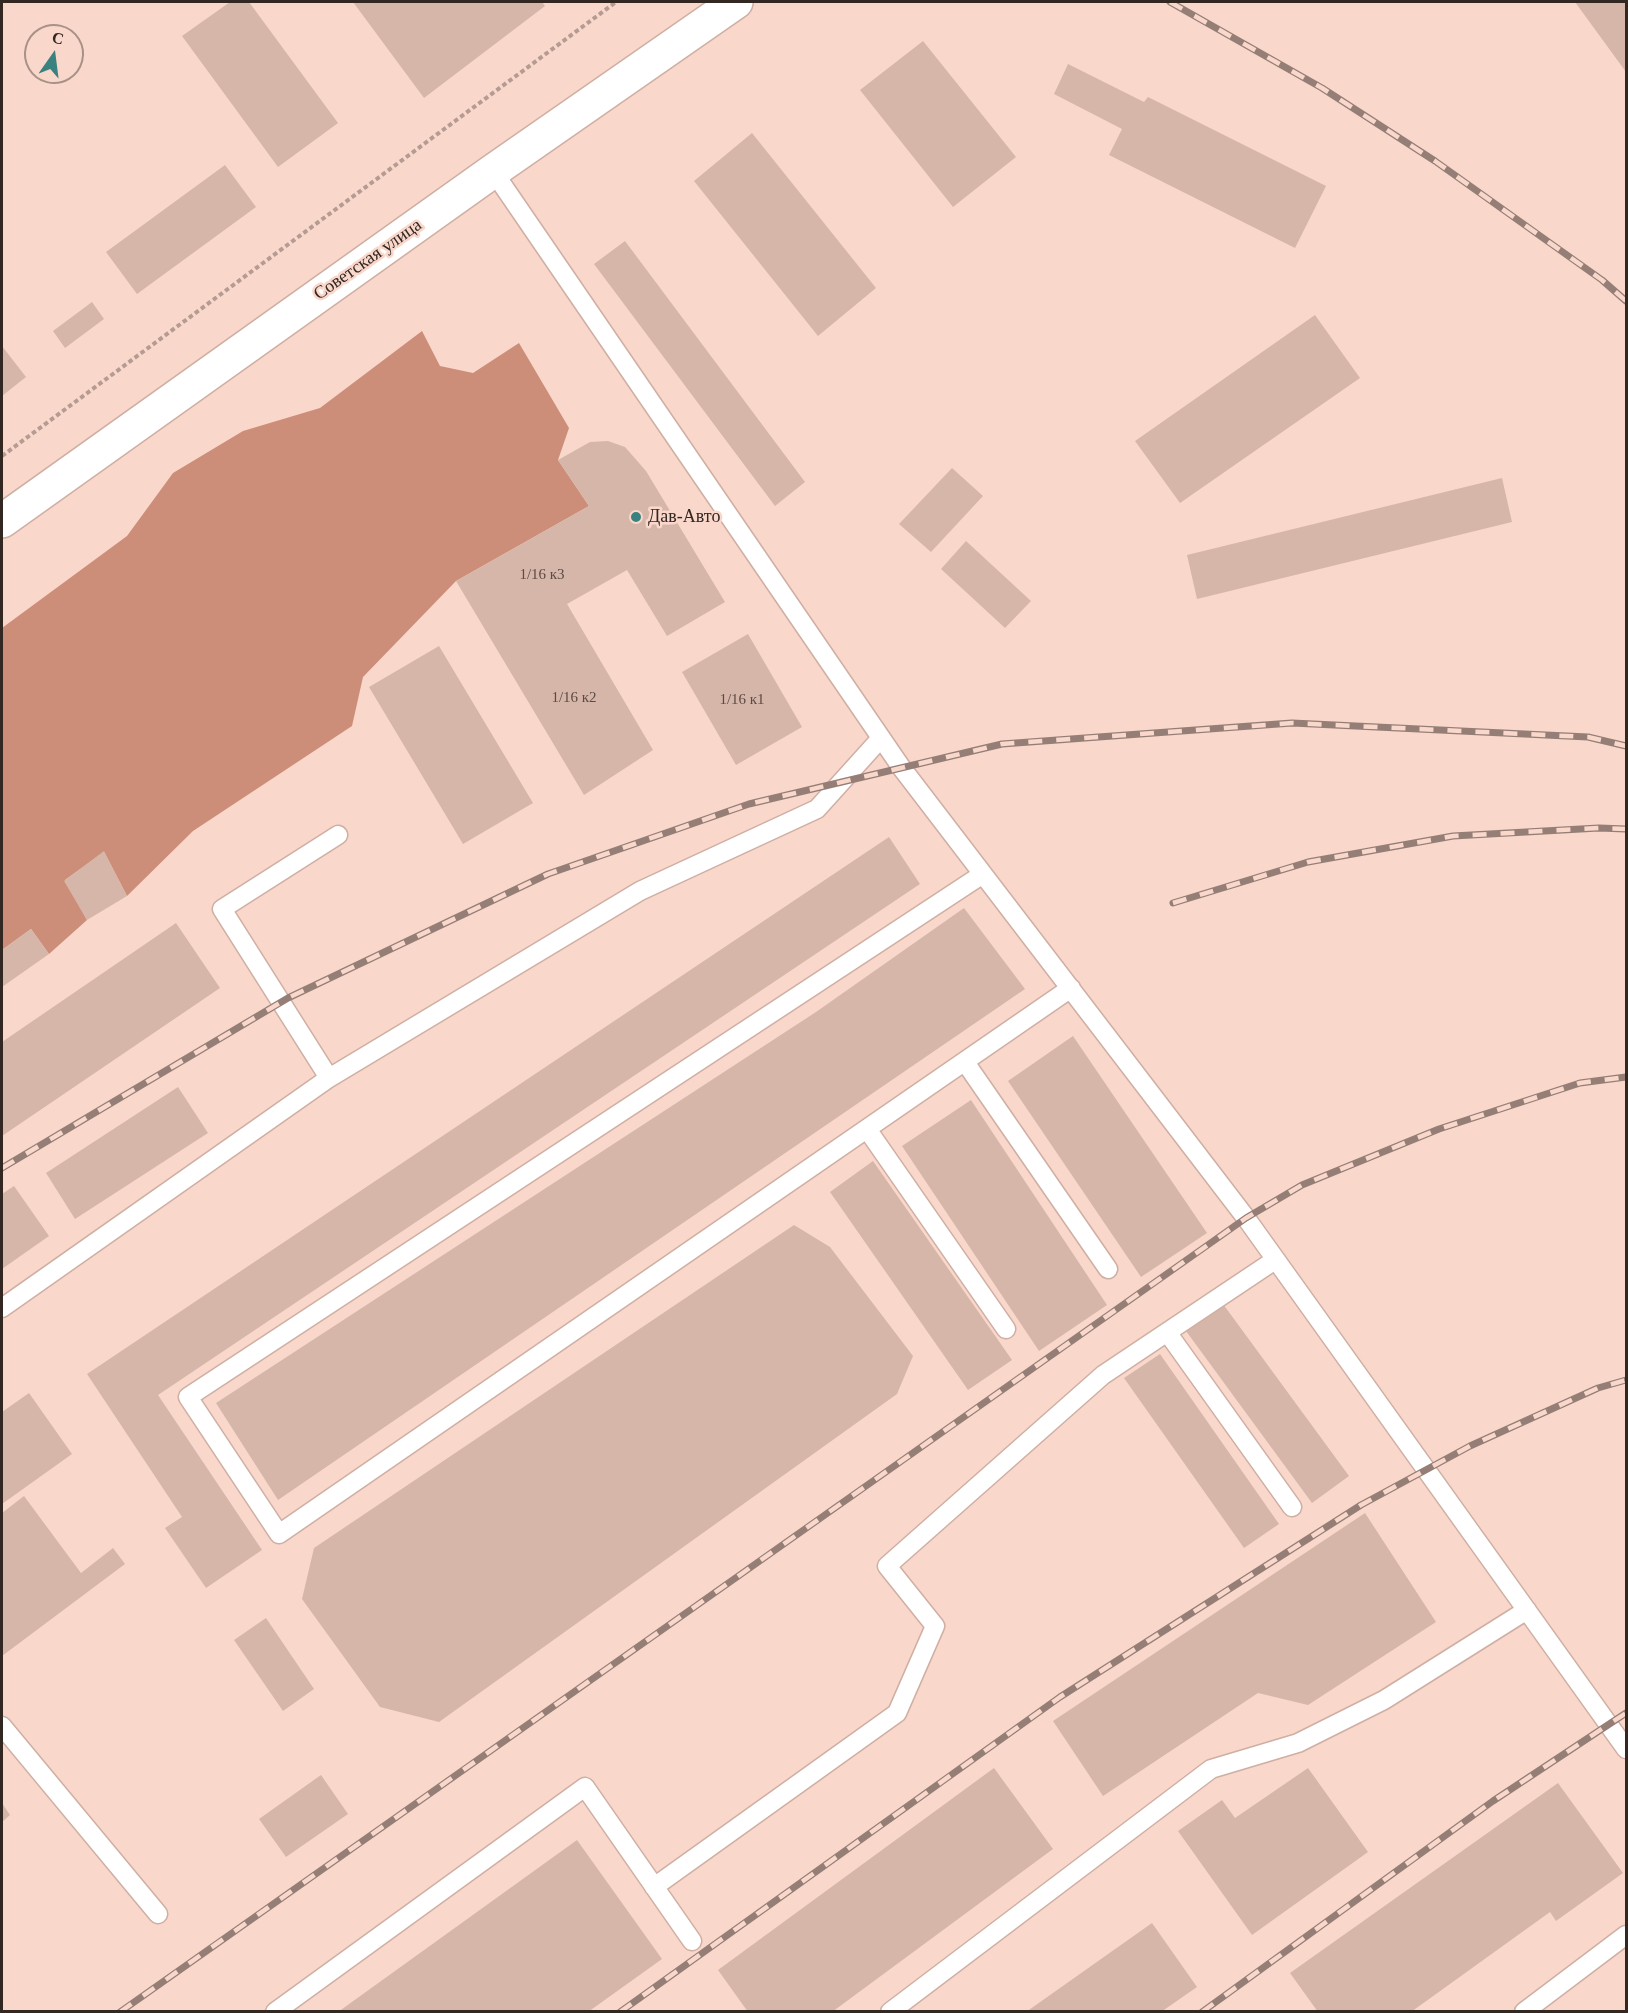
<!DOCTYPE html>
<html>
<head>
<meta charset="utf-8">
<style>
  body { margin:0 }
  #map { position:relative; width:1628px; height:2013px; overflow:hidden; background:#f9d7cb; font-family:Georgia,serif }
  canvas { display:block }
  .frame { position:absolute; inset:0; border:3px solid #332722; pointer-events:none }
  .north { position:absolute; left:24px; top:24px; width:60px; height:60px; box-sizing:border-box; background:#f9d7cb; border:2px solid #aa9187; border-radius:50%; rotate:14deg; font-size:16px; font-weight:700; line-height:24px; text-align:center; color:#332722 }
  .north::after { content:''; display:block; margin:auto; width:21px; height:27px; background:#3a827f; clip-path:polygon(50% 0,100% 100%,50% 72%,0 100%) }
</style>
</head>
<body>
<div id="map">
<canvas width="1628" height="2013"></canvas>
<div class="frame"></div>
<div class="north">С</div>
</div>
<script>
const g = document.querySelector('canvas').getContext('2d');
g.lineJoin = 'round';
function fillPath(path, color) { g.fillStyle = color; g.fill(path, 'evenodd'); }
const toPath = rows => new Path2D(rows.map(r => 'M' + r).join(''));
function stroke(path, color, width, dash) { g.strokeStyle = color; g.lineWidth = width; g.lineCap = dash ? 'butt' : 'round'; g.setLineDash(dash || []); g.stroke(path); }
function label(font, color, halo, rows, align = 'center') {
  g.font = font + ' Georgia,serif'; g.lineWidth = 5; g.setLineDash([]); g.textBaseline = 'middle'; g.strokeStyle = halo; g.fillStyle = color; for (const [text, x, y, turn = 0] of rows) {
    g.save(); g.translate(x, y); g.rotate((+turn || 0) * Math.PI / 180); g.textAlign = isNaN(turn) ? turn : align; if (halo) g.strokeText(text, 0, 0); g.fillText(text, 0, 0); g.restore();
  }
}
fillPath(toPath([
  [422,331,440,366,473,373,519,343,569,428,558,460,589,506,456,581,363,677,352,726,193,831,127,896,104,852,65,880,87,920,49,954,31,929,2,950,2,628,127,536,173,473,243,431,320,408]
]), '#cc8e78');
fillPath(toPath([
  [230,2,249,2,338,123,278,167,182,36],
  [353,2,542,2,545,6,424,98],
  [1575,2,1626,2,1626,72],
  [923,41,1016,157,953,207,860,90],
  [1068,64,1144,102,1148,97,1326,186,1295,248,1109,155,1122,129,1054,94],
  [752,133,876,288,818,336,694,181],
  [225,165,256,207,137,294,106,252],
  [625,241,805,482,775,506,594,264],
  [92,302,104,319,65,348,53,331],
  [1315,315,1360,378,1180,503,1135,441],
  [2,346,26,377,2,396],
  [608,441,625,447,646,471,725,602,667,636,627,570,567,604,653,750,584,795,456,581,589,506,558,460,590,442],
  [952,468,983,496,931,552,899,524],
  [1502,478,1512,522,1197,599,1187,555],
  [966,541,1031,601,1005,628,941,569],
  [748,634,802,727,736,765,682,672],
  [439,646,533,803,463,844,369,687],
  [889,837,920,884,158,1395,262,1550,206,1588,165,1528,182,1517,87,1374],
  [104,851,127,896,87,920,64,881],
  [964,908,1025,989,278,1500,216,1403,816,1012],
  [176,923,220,988,2,1136,2,1042],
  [31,929,49,954,2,987,2,950],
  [1073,1036,1207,1233,1141,1277,1008,1081],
  [178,1087,208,1133,75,1219,46,1173],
  [971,1100,1107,1305,1039,1351,902,1146],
  [873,1161,1012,1360,968,1390,830,1192],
  [14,1186,49,1236,2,1269,2,1194],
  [794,1225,830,1247,913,1356,897,1394,439,1722,380,1707,302,1599,314,1548],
  [1223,1304,1349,1476,1312,1503,1186,1331],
  [1160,1354,1279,1524,1244,1548,1124,1378],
  [29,1393,72,1454,2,1504,2,1412],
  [24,1496,81,1573,113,1548,125,1564,2,1656,2,1513],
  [1365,1513,1436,1622,1308,1705,1258,1693,1103,1796,1053,1721],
  [266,1618,314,1689,283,1711,234,1640],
  [994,1768,1053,1849,832,2012,748,2012,718,1970],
  [1308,1768,1368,1852,1252,1935,1178,1831,1222,1800,1235,1818],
  [321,1775,348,1814,286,1857,259,1819],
  [1558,1783,1623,1873,1556,1921,1550,1912,1411,2012,1318,2012,1290,1973],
  [2,1803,10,1815,2,1822],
  [577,1840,662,1959,588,2012,338,2012],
  [1152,1923,1197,1987,1161,2012,1026,2012]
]), '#d7b6aa');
const service = toPath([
  [493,171,901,767,1246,1218,1626,1749],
  [338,835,222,909,329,1078,640,891,817,809,881,738],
  [983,874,188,1397,279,1534,1071,988],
  [965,1062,1108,1269],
  [867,1129,1006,1329],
  [2,1308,329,1078],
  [1167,1332,1292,1507],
  [2,1726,158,1914],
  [654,1887,897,1713,935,1626,887,1566,1103,1375,1275,1260],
  [275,2012,585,1787,692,1941],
  [890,2012,1211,1769,1298,1743,1384,1700,1527,1610],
  [1524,2012,1626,1935]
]);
const primary = toPath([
  [2,521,493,171,736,2]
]);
stroke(service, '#cfafa3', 21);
stroke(primary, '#cfafa3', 36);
stroke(toPath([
  [2,456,616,2]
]), '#b59b91', 4, [4.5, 3]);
stroke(service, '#fff', 18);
stroke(primary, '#fff', 33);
const rail = toPath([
  [1170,2,1322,88,1435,161,1602,280,1626,301],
  [1173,903,1308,862,1453,836,1599,828,1626,829],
  [2,1168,288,998,548,874,749,804,1002,744,1292,723,1588,737,1626,746],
  [120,2012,1246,1218,1302,1185,1439,1129,1580,1083,1626,1077],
  [620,2012,1060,1697,1361,1505,1470,1446,1598,1388,1626,1380],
  [1202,2012,1493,1801,1626,1713]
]);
stroke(rail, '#957e76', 7);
stroke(rail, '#f9d7cb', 4.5, [14]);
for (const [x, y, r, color] of [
  [636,517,6,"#3a827f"]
]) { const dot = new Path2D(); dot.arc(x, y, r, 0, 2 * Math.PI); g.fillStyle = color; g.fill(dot); stroke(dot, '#f9d7cb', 2); }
label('15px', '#5c4b44', null, [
  ["1/16 к3",542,575],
  ["1/16 к2",574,698],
  ["1/16 к1",742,700]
]);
label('18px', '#332722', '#f9d7cb', [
  ["Советская улица",368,260,-35]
]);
label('18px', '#332722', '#f9d7cb', [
  ["Дав-Авто",648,517]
], 'left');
</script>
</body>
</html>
